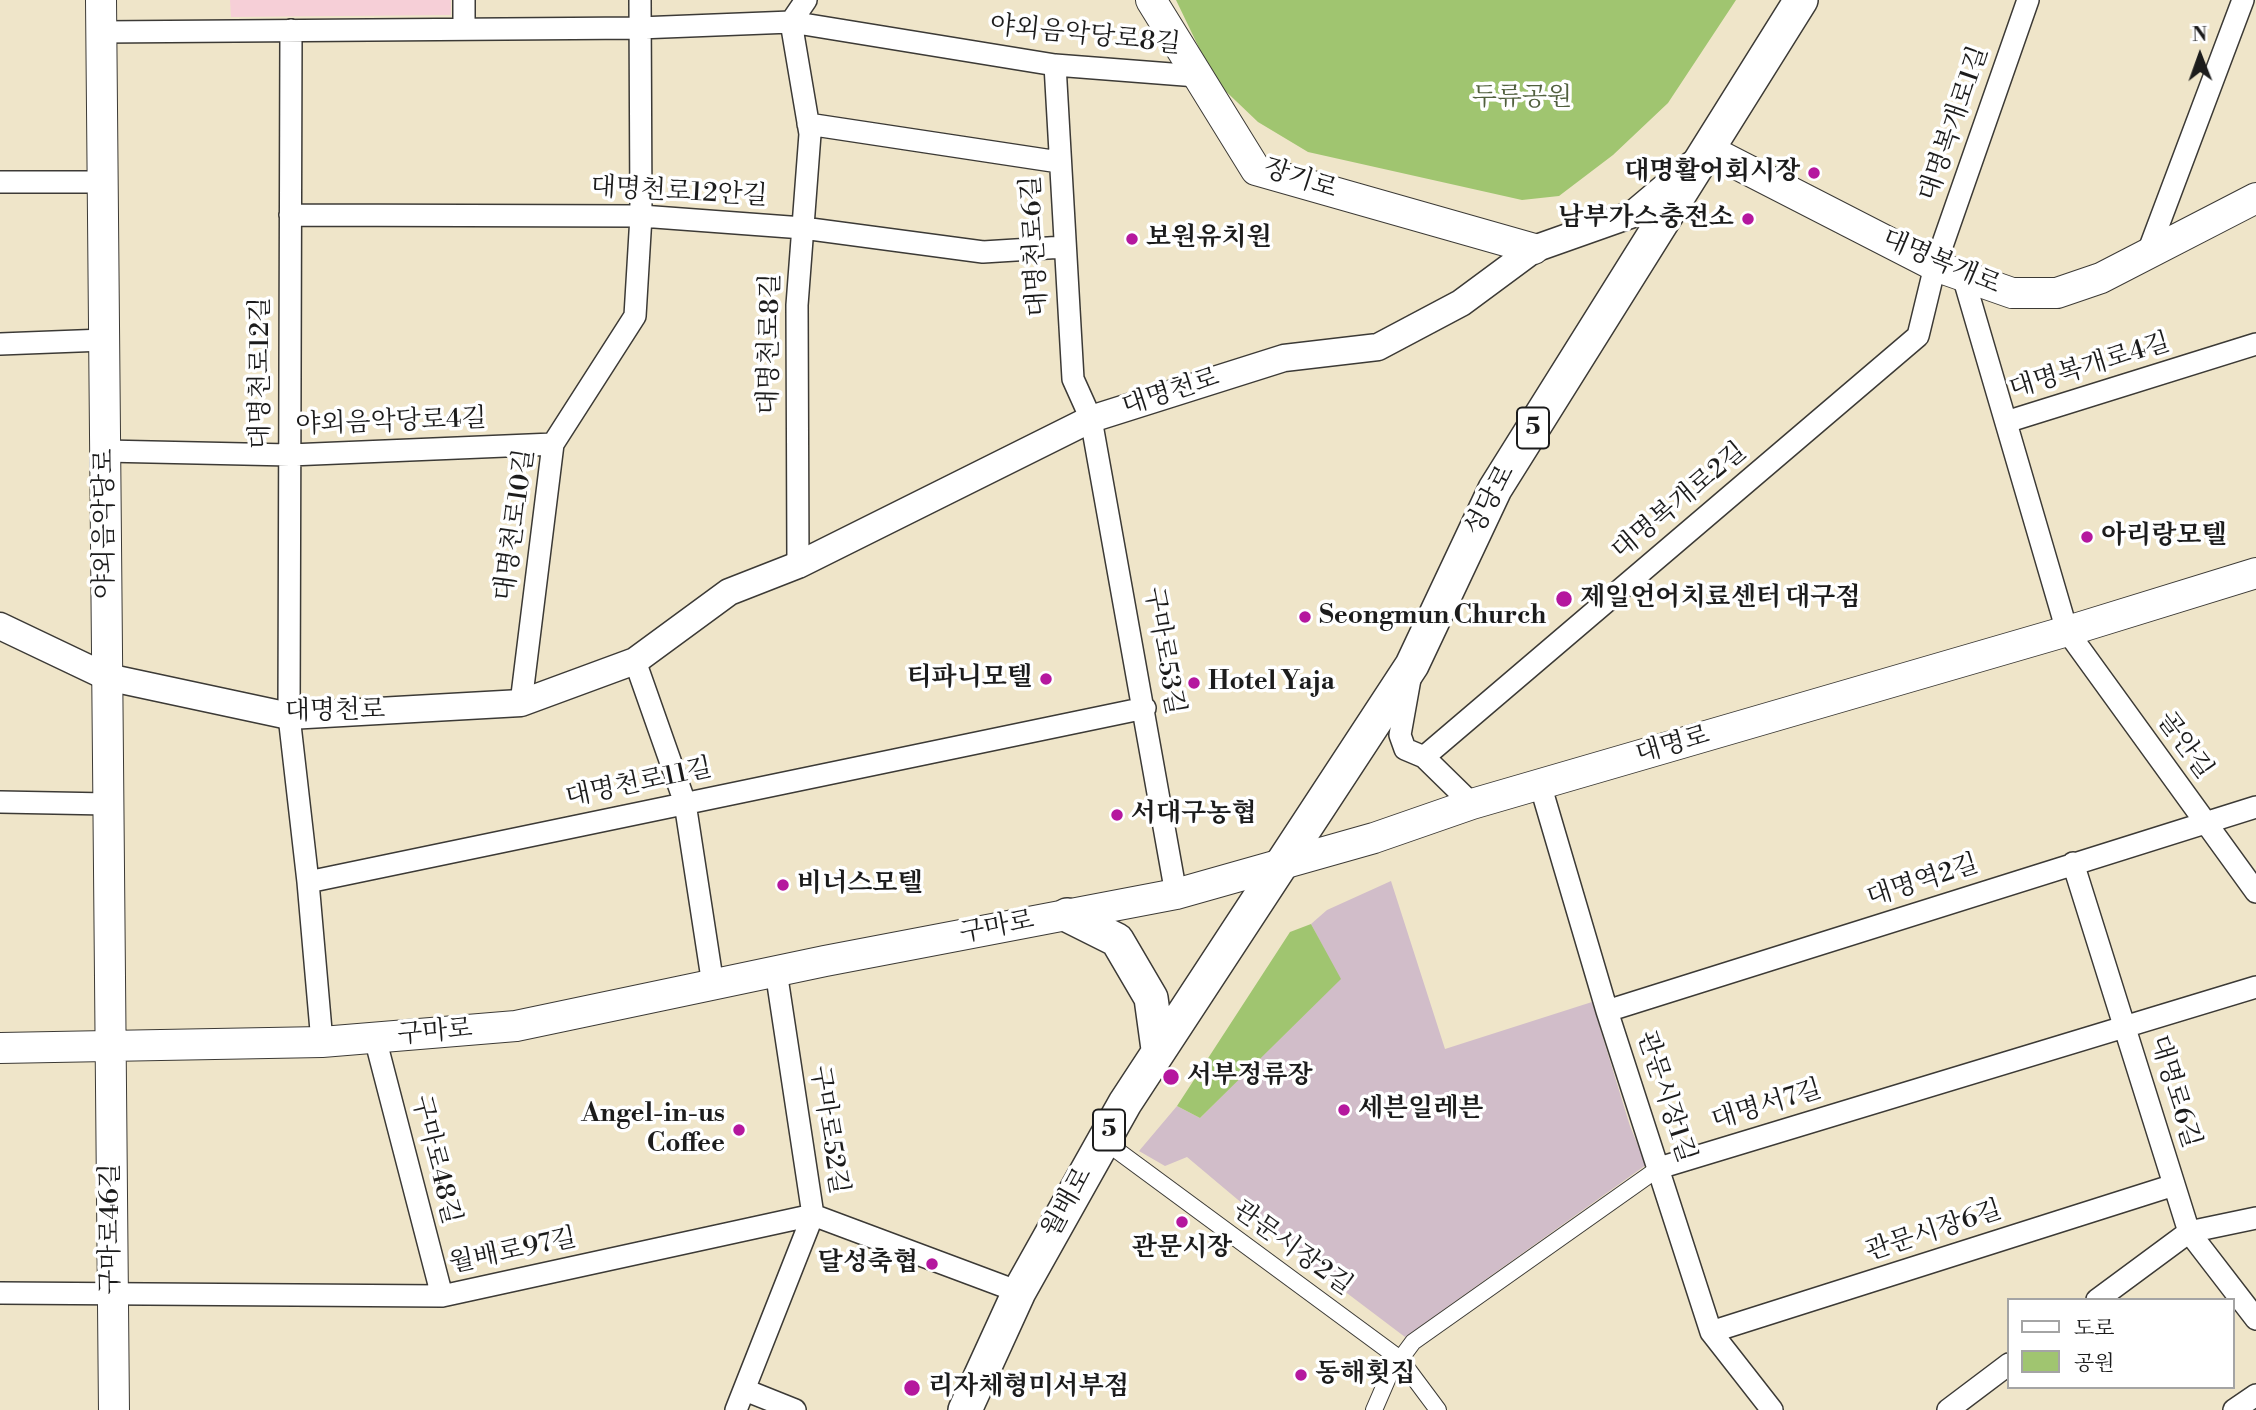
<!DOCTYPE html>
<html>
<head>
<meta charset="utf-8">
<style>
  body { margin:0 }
  #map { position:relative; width:2256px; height:1410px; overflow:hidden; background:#efe5c9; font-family:"Libre Bodoni","Noto Serif KR",serif }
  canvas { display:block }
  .legend { position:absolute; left:2007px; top:1298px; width:228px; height:91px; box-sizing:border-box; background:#fff; border:2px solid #a4a4a4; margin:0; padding:9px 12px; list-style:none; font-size:21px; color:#1c1c1c }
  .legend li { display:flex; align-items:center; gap:14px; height:35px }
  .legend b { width:35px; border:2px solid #a4a4a4 }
  .north { position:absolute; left:2165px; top:21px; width:70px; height:70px; -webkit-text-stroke:5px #fff; paint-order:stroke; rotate:359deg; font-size:19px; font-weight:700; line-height:28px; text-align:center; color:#1c1c1c }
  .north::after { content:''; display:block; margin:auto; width:24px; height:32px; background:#1c1c1c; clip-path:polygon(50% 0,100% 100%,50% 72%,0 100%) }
</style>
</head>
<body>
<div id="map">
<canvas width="2256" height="1410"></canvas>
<ul class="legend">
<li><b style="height:9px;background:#fff"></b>도로</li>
<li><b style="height:19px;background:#a0c570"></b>공원</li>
</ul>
<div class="north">N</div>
</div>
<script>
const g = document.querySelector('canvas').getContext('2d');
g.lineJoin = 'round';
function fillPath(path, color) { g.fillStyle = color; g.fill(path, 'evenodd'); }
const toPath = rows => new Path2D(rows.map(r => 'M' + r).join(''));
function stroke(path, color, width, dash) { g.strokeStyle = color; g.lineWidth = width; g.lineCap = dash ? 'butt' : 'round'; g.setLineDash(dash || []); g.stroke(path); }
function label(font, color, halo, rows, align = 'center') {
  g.font = font + ' "Libre Bodoni","Noto Serif KR",serif'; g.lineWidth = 7; g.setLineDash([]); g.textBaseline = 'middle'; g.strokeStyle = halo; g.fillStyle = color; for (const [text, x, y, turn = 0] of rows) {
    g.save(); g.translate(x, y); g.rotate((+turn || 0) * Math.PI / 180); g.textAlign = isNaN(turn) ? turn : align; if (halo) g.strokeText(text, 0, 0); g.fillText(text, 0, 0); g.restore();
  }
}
fillPath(toPath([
  [230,0,451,0,451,15,231,17]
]), '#f6cfd7');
fillPath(toPath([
  [1391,881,1445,1049,1592,1002,1630,1126,1646,1165,1405,1337,1278,1241,1281,1236,1187,1157,1165,1166,1139,1151,1177,1106,1200,1118,1340,979,1311,924,1327,910]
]), '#d1bdc9');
fillPath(toPath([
  [1176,0,1736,0,1668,103,1613,155,1559,196,1522,200,1308,152,1258,122,1215,81],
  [1311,924,1341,979,1200,1118,1177,1106,1290,932]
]), '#a0c570');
const pedestrian = toPath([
  [1103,1140,1400,1359,1438,1410],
  [1374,1410,1390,1373,1413,1342,1659,1168]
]);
const minor = toPath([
  [464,0,464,29],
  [291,30,289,716,308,882,322,1042],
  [101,32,639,28,791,22,1055,65,1197,76],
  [1055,65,1073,379,1091,419,1176,894],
  [808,124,1059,162],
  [0,182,103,182],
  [290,215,641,216,803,228,983,252,1064,247],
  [2147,255,2243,0],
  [1963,276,2067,631,2256,892],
  [0,344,104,340],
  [2006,422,2256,344],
  [105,451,290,455,553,444],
  [798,565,797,305,810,134,791,22,806,0],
  [635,661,685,803,713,985],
  [1410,679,1400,735,1405,749,1424,757,1472,804],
  [521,703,553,444,635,316,641,216,640,0],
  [1424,757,1918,336,1935,266,2028,0],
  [1540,784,1607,1011,1711,1332,1772,1410],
  [0,802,108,804],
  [2073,863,2189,1232,2256,1319],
  [308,882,1145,708],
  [1607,1011,2256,807],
  [375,1038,442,1296],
  [1659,1168,2256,987],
  [0,1293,442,1296,813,1215,1019,1292],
  [2097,1300,2189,1232,2256,1218],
  [1711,1332,2174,1185],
  [745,1390,795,1410],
  [736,1410,813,1215,776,971],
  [1948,1410,2009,1364],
  [2234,1410,2256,1395]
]);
const tertiary = toPath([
  [0,626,107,677,289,716,521,703,635,661,729,592,798,565,1091,419,1284,358,1378,347,1461,303,1534,249,1633,214,1691,165]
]);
const secondary = toPath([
  [101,0,114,1410],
  [1151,0,1256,170,1534,249],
  [1709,150,1935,266,2012,293,2057,293,2101,278,2256,198],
  [0,1048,322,1042,516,1026,825,961,1176,894,1374,838,1472,804,2081,627,2256,573]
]);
const primary = toPath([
  [1067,915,1117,940,1151,998,1158,1049],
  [965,1410,1019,1292,1125,1103,1412,665,1495,489,1801,0]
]);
stroke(pedestrian, '#3c3a36', 18);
stroke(minor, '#3c3a36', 24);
stroke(tertiary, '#3c3a36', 29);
stroke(secondary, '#3c3a36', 32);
stroke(primary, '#3c3a36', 36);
stroke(pedestrian, '#fff', 16);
stroke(minor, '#fff', 21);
stroke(tertiary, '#fff', 26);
stroke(secondary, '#fff', 30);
stroke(primary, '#fff', 33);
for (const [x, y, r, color] of [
  [1814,173,7,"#b5179e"],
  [1748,219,7,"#b5179e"],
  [1132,239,7,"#b5179e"],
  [2087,537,7,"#b5179e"],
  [1564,599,9,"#b5179e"],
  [1305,617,7,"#b5179e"],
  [1046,679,7,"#b5179e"],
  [1194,683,7,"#b5179e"],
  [1117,815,7,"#b5179e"],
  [783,885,7,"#b5179e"],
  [1171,1077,9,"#b5179e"],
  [1344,1110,7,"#b5179e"],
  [739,1130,7,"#b5179e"],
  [1182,1222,7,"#b5179e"],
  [932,1264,7,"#b5179e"],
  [1301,1375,7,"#b5179e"],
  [912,1388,9,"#b5179e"]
]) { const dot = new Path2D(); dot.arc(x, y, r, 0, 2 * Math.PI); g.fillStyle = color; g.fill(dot); stroke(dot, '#fff', 2.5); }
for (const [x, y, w] of [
  [1533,428,32],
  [1109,1130,32]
]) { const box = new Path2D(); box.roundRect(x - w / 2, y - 20.5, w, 41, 5); g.fillStyle = '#fff'; g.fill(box); stroke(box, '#1c1c1c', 2); }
label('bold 24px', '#1c1c1c', null, [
  ["5",1533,428],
  ["5",1109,1130]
]);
label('26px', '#1c1c1c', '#fff', [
  ["야외음악당로8길",1085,36,6],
  ["대명복개로1길",1955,124,-71],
  ["장기로",1300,180,18],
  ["대명천로12안길",679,193,3],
  ["대명천로6길",1036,246,-93],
  ["대명복개로",1941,263,23],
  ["대명천로8길",771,344,-89],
  ["대명복개로4길",2090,367,-17],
  ["대명천로12길",262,373,-90],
  ["대명천로",1171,393,-18],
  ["야외음악당로4길",391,423,-2],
  ["성당로",1491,501,-62],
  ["대명복개로2길",1680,502,-40],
  ["야외음악당로",106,524,-90],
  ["대명천로10길",516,525,-82],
  ["구마로53길",1163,651,80],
  ["대명천로",335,712,-1],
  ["대명로",1673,746,-16],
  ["골안길",2184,746,54],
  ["대명천로11길",639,784,-12],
  ["대명역2길",1923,882,-18],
  ["구마로",997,928,-11],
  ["구마로",435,1033,-5],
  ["대명로6길",2174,1092,73],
  ["관문시장1길",1665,1097,72],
  ["대명서7길",1767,1106,-17],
  ["구마로52길",828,1130,81],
  ["구마로48길",435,1160,76],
  ["월배로",1068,1203,-61],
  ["구마로46길",112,1229,-90],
  ["관문시장6길",1934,1232,-18],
  ["관문시장2길",1292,1249,36],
  ["월배로97길",513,1252,-12]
]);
label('26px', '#51603e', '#fff', [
  ["두류공원",1522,99]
]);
label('bold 26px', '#1c1c1c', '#fff', [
  ["대명활어회시장",1800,173,"right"],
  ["남부가스충전소",1734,219,"right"],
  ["보원유치원",1146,239],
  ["아리랑모텔",2101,537],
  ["제일언어치료센터 대구점",1580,599],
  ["Seongmun Church",1319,617],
  ["티파니모텔",1032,679,"right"],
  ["Hotel Yaja",1208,683],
  ["서대구농협",1131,815],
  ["비너스모텔",797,885],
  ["서부정류장",1187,1077],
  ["세븐일레븐",1358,1110],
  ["Angel-in-us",725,1115,"right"],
  ["Coffee",725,1145,"right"],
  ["관문시장",1182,1249,"center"],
  ["달성축협",918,1264,"right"],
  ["동해횟집",1315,1375],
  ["리자체형미서부점",928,1388]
], 'left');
</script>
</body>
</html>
